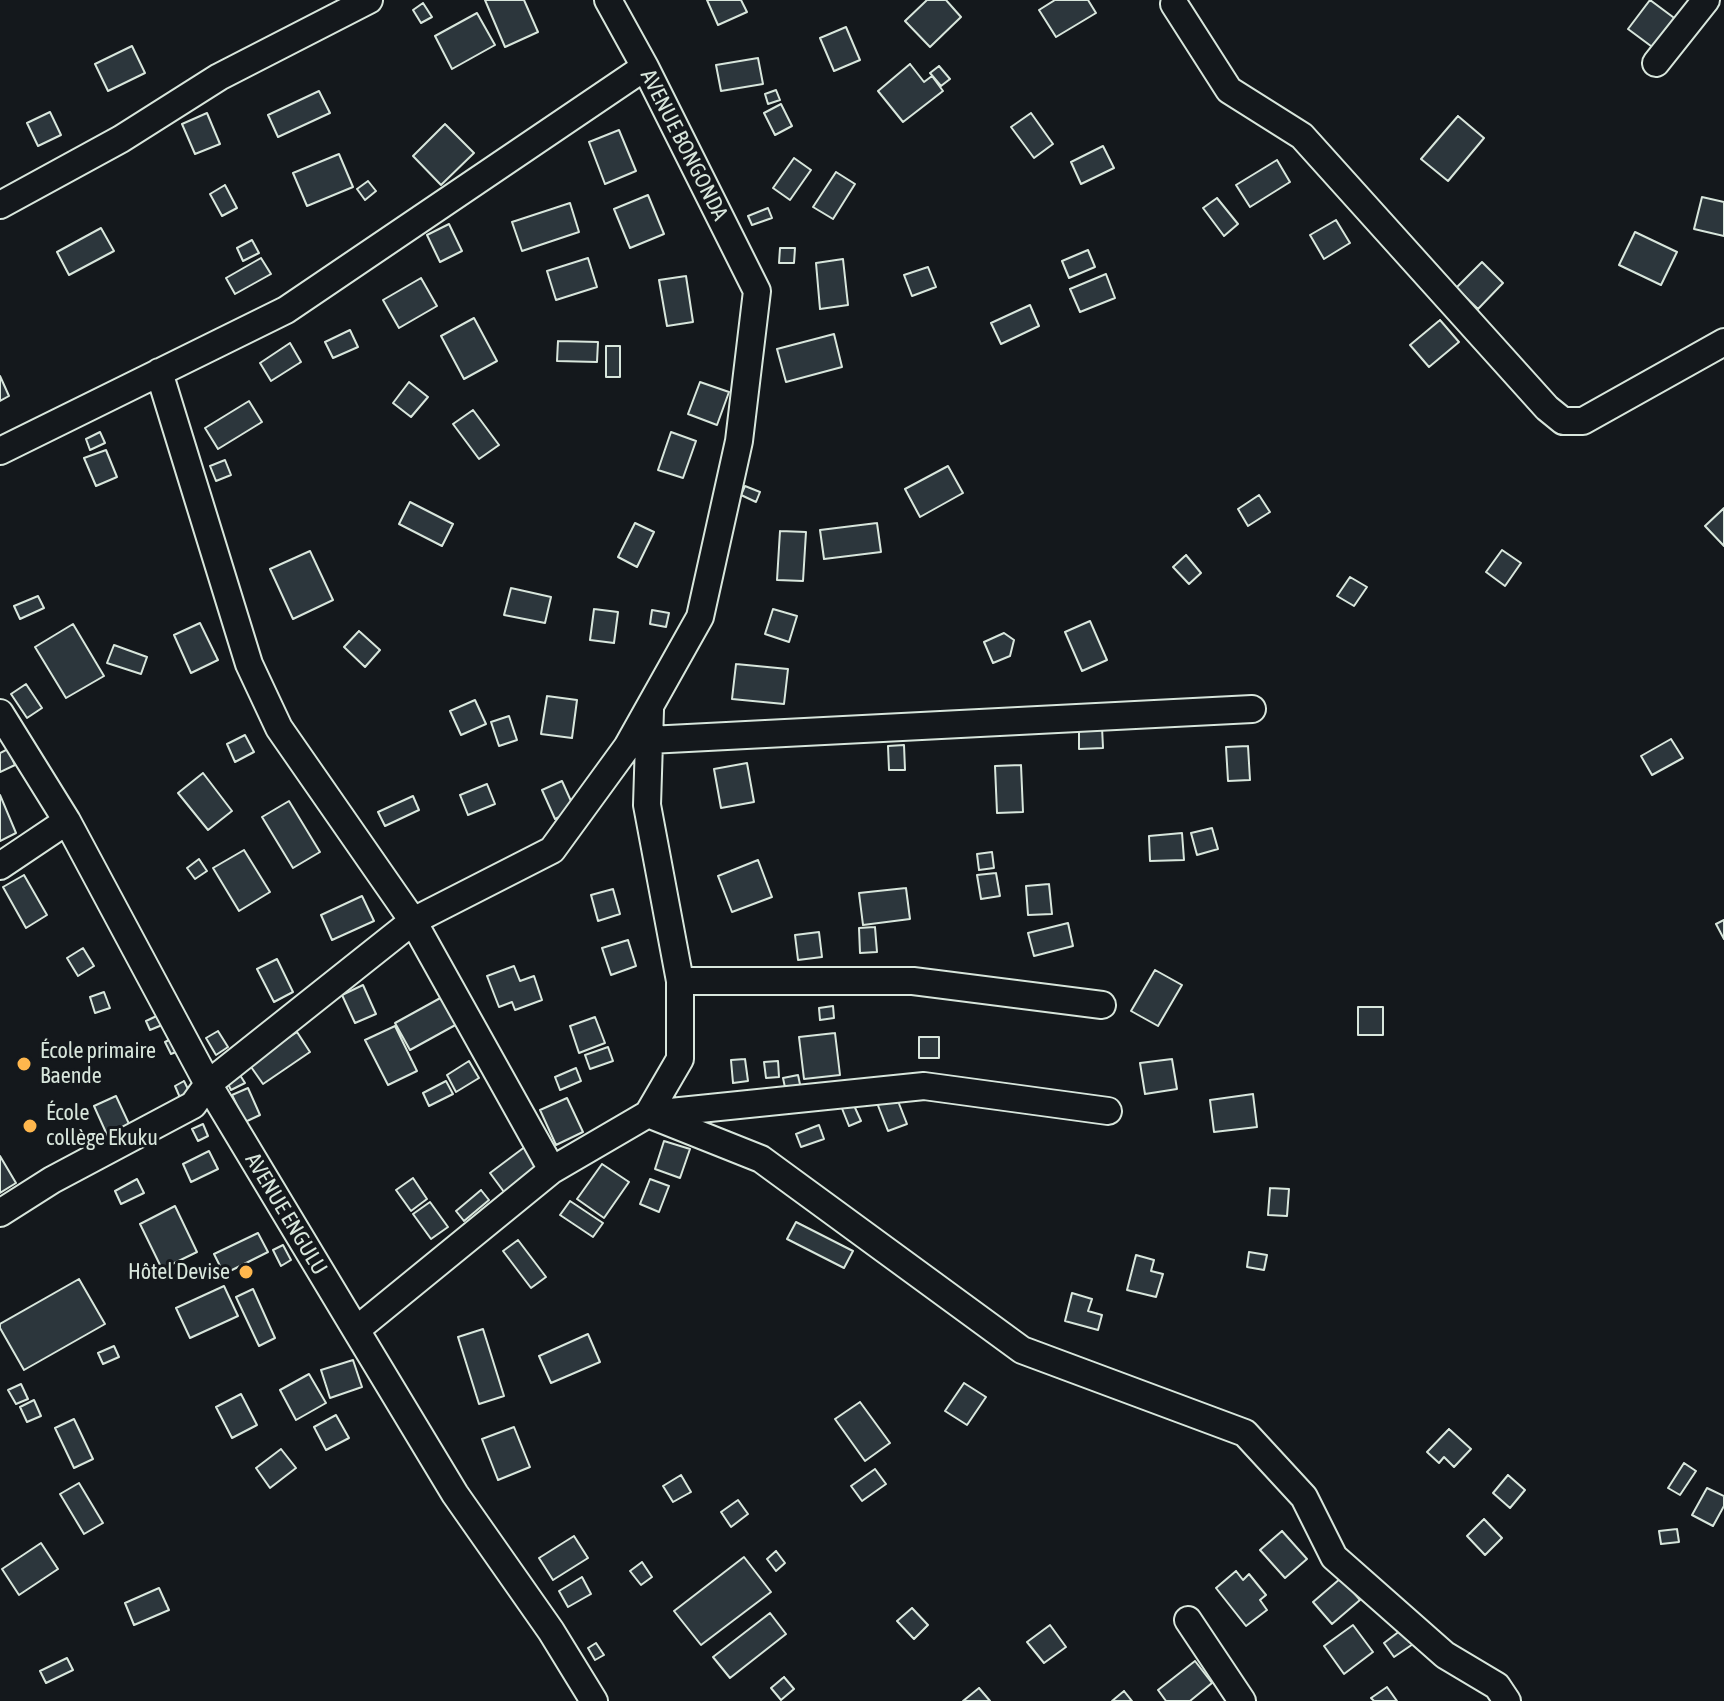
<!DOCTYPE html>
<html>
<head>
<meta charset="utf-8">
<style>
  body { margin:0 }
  canvas { display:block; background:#14181c }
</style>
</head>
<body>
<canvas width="1724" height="1701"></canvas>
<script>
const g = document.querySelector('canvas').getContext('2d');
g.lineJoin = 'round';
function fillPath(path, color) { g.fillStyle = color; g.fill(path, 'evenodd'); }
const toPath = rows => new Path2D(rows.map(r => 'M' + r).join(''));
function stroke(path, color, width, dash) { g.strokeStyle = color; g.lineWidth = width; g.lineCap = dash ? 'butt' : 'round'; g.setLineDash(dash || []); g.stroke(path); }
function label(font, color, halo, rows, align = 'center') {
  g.font = font + ' "Asap Condensed",sans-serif'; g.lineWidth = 6; g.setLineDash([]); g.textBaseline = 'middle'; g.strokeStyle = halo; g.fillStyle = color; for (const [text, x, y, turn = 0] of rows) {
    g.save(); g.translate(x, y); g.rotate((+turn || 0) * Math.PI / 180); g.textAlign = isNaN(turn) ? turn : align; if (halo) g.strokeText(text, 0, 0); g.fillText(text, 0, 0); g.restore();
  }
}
const building = toPath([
  [485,0,524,0,538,32,505,47,485,0],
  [707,0,741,0,747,12,718,25,707,0],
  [927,0,946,0,961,17,930,47,905,21,927,0],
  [1055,0,1088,0,1096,13,1056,37,1039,10,1055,0],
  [1650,0,1681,23,1659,52,1628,29,1650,0],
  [423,3,432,17,421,23,413,10,423,3],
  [477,13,495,45,452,69,435,36,477,13],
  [846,27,860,60,834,71,820,38,846,27],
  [132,46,145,73,108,91,95,64,132,46],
  [758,58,763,84,721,91,716,65,758,58],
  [910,64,924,82,932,76,943,91,903,122,878,91,910,64],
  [939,66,950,79,941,86,930,73,939,66],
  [776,90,780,100,768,104,765,94,776,90],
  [319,91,330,113,278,137,268,115,319,91],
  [781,104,792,126,775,135,764,113,781,104],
  [50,112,61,135,38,146,27,123,50,112],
  [207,113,220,144,195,154,182,124,207,113],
  [1031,113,1053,144,1034,158,1011,127,1031,113],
  [1458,116,1484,138,1448,181,1421,159,1458,116],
  [445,124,474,153,441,185,413,156,445,124],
  [619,130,636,171,605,184,589,142,619,130],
  [1103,146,1114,168,1081,184,1071,162,1103,146],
  [339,154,353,187,307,206,293,173,339,154],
  [794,158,811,170,790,200,773,188,794,158],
  [1277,160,1290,182,1250,207,1236,185,1277,160],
  [836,172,855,184,833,219,813,207,836,172],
  [368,181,376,191,365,200,357,189,368,181],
  [225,185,237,208,222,216,210,194,225,185],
  [648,195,664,234,630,248,614,209,648,195],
  [1702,197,1724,202,1724,236,1694,229,1702,197],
  [1217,198,1238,224,1224,236,1203,208,1217,198],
  [570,203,579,232,522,251,512,222,570,203],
  [768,208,772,218,752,225,748,216,768,208],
  [1336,220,1350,243,1324,259,1310,235,1336,220],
  [449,224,462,251,440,262,427,235,449,224],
  [101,228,114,251,69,275,57,252,101,228],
  [1635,232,1677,252,1661,285,1619,265,1635,232],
  [252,240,259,253,243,261,237,248,252,240],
  [780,248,795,248,794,263,779,263,780,248],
  [1088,250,1095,267,1069,278,1062,261,1088,250],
  [261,258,271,274,235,294,226,278,261,258],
  [588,258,597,287,556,300,547,271,588,258],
  [843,259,848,305,820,309,816,263,843,259],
  [1482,262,1503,283,1478,309,1456,288,1482,262],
  [928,267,936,287,912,296,904,275,928,267],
  [1106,274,1115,298,1080,312,1070,289,1106,274],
  [686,276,693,322,667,326,659,280,686,276],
  [421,278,437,306,399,328,383,300,421,278],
  [1030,305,1039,326,1001,344,991,323,1030,305],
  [474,318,497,361,464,379,441,336,474,318],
  [1440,320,1459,342,1429,367,1410,345,1440,320],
  [350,330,358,347,333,358,325,342,350,330],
  [834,334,842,367,786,382,777,349,834,334],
  [558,341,598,342,597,362,557,361,558,341],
  [290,343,301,362,271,381,260,363,290,343],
  [606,346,620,346,620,377,606,377,606,346],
  [0,376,9,396,0,401,0,376],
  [409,382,428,397,411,417,393,403,409,382],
  [700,382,729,392,717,425,688,414,700,382],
  [249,401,262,422,218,449,205,428,249,401],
  [473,410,499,445,479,459,453,424,473,410],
  [100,432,105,443,90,450,86,439,100,432],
  [671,432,696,441,683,478,658,470,671,432],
  [106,450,117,477,96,486,84,458,106,450],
  [225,460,231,475,216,481,210,466,225,460],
  [948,466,963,493,920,517,905,489,948,466],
  [745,486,760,492,756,502,741,495,745,486],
  [1259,495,1270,512,1248,526,1238,509,1259,495],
  [410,502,453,524,442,546,399,524,410,502],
  [1724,508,1724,546,1705,526,1724,508],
  [635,523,654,532,637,567,618,557,635,523],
  [877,523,881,552,824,559,820,530,877,523],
  [780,531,806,532,803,581,777,580,780,531],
  [1502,550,1521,563,1505,586,1486,572,1502,550],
  [310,551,333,600,293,619,270,569,310,551],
  [1186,555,1201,573,1189,584,1173,567,1186,555],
  [1350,577,1367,587,1354,606,1337,596,1350,577],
  [511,588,551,597,545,623,504,615,511,588],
  [38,596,44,608,20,619,14,606,38,596],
  [594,609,618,612,614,643,590,640,594,609],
  [773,609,797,616,789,642,765,634,773,609],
  [652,610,669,613,666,627,650,624,652,610],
  [1090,621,1107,660,1082,671,1065,632,1090,621],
  [200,623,218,660,191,673,174,635,200,623],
  [73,624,104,676,66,698,35,647,73,624],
  [359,631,380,650,365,667,344,647,359,631],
  [1004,633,1014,640,1010,656,993,663,984,642,1004,633],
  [114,645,147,657,141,674,107,663,114,645],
  [736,664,788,669,784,704,732,699,736,664],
  [26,684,42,708,27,718,11,694,26,684],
  [547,696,577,700,572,738,541,734,547,696],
  [475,700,486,724,461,735,450,711,475,700],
  [509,716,517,740,499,746,491,722,509,716],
  [1102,727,1103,748,1079,749,1079,729,1102,727],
  [245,735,254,752,235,762,227,744,245,735],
  [1671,739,1683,758,1652,775,1641,756,1671,739],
  [904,745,905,770,889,770,888,746,904,745],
  [1248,746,1250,780,1228,781,1226,747,1248,746],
  [8,749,15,765,0,772,0,753,8,749],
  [747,763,754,802,721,808,714,769,747,763],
  [1021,765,1023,812,997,813,995,766,1021,765],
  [203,773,232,811,208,830,178,793,203,773],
  [562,781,575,810,555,819,542,790,562,781],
  [487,784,495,804,468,815,460,795,487,784],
  [0,795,16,833,0,841,0,795],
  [413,796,419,810,385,826,378,812,413,796],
  [289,801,320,852,293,868,262,817,289,801],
  [1212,828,1218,849,1197,855,1191,833,1212,828],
  [1182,833,1184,860,1150,861,1149,836,1182,833],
  [244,850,270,892,239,911,213,868,244,850],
  [992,852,994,868,979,870,977,854,992,852],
  [199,859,207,871,195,879,187,868,199,859],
  [758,860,772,897,732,912,718,876,758,860],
  [996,873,1000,896,981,899,977,875,996,873],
  [24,875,47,915,26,928,3,887,24,875],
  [1049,884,1052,914,1028,915,1026,886,1049,884],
  [906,888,910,919,863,925,859,893,906,888],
  [613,889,620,914,598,921,591,895,613,889],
  [362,896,374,921,332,940,321,915,362,896],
  [1724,920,1724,939,1716,924,1724,920],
  [1068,923,1073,946,1034,956,1028,933,1068,923],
  [875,927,877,952,860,953,859,928,875,927],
  [819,932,822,957,798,960,795,935,819,932],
  [628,940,636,966,611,975,602,948,628,940],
  [83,948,94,966,78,976,67,958,83,948],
  [277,959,293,992,274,1002,257,969,277,959],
  [514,966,520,981,534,976,542,1000,515,1010,512,1002,499,1007,487,976,514,966],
  [1155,970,1182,985,1158,1026,1131,1011,1155,970],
  [363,985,376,1014,355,1023,342,995,363,985],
  [104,992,110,1008,95,1013,90,997,104,992],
  [444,996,459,1023,410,1050,395,1023,444,996],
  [833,1006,834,1018,820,1020,819,1008,833,1006],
  [1358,1007,1383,1007,1383,1035,1358,1035,1358,1007],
  [163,1013,167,1023,150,1030,146,1021,163,1013],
  [595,1017,605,1043,579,1053,570,1026,595,1017],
  [395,1026,417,1071,388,1085,365,1040,395,1026],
  [218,1031,228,1047,216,1055,206,1038,218,1031],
  [297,1032,310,1052,263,1084,249,1064,297,1032],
  [835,1033,840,1075,804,1079,799,1037,835,1033],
  [177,1036,183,1049,171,1054,165,1042,177,1036],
  [919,1037,939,1037,939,1058,919,1058,919,1037],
  [608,1047,613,1061,590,1069,585,1055,608,1047],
  [745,1059,748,1081,733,1083,731,1060,745,1059],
  [1172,1059,1177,1089,1145,1094,1140,1063,1172,1059],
  [469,1061,479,1078,456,1092,447,1075,469,1061],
  [778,1061,779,1077,766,1078,764,1062,778,1061],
  [576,1068,581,1081,560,1090,555,1077,576,1068],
  [238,1072,245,1083,231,1090,226,1080,238,1072],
  [798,1075,801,1089,786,1092,783,1078,798,1075],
  [184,1081,191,1095,181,1100,175,1086,184,1081],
  [446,1081,453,1094,429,1106,423,1093,446,1081],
  [248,1088,260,1115,245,1122,232,1095,248,1088],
  [1253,1094,1257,1127,1214,1132,1210,1100,1253,1094],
  [116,1096,130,1126,108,1137,94,1106,116,1096],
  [896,1096,907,1124,888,1131,877,1103,896,1096],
  [567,1098,583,1132,556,1145,540,1110,567,1098],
  [852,1101,861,1121,849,1126,841,1106,852,1101],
  [203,1124,208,1136,198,1141,192,1129,203,1124],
  [819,1125,824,1139,801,1147,796,1134,819,1125],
  [664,1141,690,1149,680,1178,655,1169,664,1141],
  [526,1146,540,1166,504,1192,490,1173,526,1146],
  [209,1151,218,1169,191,1182,183,1164,209,1151],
  [0,1156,16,1183,0,1193,0,1156],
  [602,1164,629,1182,604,1218,577,1199,602,1164],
  [413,1178,427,1199,411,1211,396,1190,413,1178],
  [137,1179,144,1193,121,1204,115,1191,137,1179],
  [650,1179,669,1186,659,1212,640,1204,650,1179],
  [1270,1188,1289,1189,1287,1216,1268,1215,1270,1188],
  [481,1190,489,1200,464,1221,456,1211,481,1190],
  [570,1201,603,1223,593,1237,560,1215,570,1201],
  [430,1202,448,1227,431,1239,413,1214,430,1202],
  [175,1206,197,1252,162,1269,140,1224,175,1206],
  [796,1222,853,1251,844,1268,787,1239,796,1222],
  [258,1233,268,1252,224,1274,214,1254,258,1233],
  [518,1240,546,1277,531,1288,503,1251,518,1240],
  [283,1245,291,1260,281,1266,273,1250,283,1245],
  [1249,1252,1267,1255,1264,1270,1247,1267,1249,1252],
  [1136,1255,1154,1260,1151,1271,1163,1274,1156,1297,1127,1290,1136,1255],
  [79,1279,105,1324,24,1370,0,1328,0,1324,79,1279],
  [224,1286,238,1316,190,1338,176,1308,224,1286],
  [253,1289,275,1338,259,1346,236,1297,253,1289],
  [1072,1293,1092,1299,1088,1311,1102,1315,1098,1330,1065,1321,1072,1293],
  [483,1329,504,1396,479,1404,458,1337,483,1329],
  [588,1334,600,1362,551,1383,539,1356,588,1334],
  [114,1346,119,1357,103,1364,98,1353,114,1346],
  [353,1360,362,1387,330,1398,321,1370,353,1360],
  [309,1374,326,1403,296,1420,280,1390,309,1374],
  [964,1383,986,1397,967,1425,945,1411,964,1383],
  [21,1384,28,1399,16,1404,8,1390,21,1384],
  [241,1394,257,1425,232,1438,216,1407,241,1394],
  [34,1400,41,1416,27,1422,20,1407,34,1400],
  [860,1402,890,1443,865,1461,835,1419,860,1402],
  [336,1415,349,1438,326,1450,314,1427,336,1415],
  [74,1419,93,1459,74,1468,55,1428,74,1419],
  [514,1427,530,1467,498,1480,482,1439,514,1427],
  [1449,1429,1471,1449,1454,1467,1444,1457,1439,1463,1427,1452,1449,1429],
  [281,1449,296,1468,270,1488,256,1468,281,1449],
  [1684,1463,1696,1471,1680,1495,1668,1488,1684,1463],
  [875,1469,886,1484,862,1501,851,1486,875,1469],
  [681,1475,691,1492,673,1502,663,1486,681,1475],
  [1508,1475,1525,1490,1510,1508,1493,1493,1508,1475],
  [79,1483,103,1523,84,1534,60,1494,79,1483],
  [1707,1488,1724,1496,1724,1506,1713,1526,1692,1515,1707,1488],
  [738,1500,748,1514,731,1527,721,1512,738,1500],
  [1484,1519,1502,1538,1485,1555,1467,1536,1484,1519],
  [1677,1529,1679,1542,1661,1544,1659,1531,1677,1529],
  [1282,1531,1307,1559,1285,1578,1260,1550,1282,1531],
  [574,1536,588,1558,553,1580,539,1558,574,1536],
  [41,1543,58,1569,19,1595,2,1569,41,1543],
  [776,1551,785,1563,776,1571,767,1559,776,1551],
  [744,1557,771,1592,701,1645,674,1611,744,1557],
  [642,1562,652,1577,641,1585,630,1571,642,1562],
  [1236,1571,1243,1580,1249,1574,1266,1595,1260,1600,1267,1610,1246,1626,1216,1588,1236,1571],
  [582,1577,591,1594,568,1607,559,1591,582,1577],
  [1341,1578,1360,1600,1332,1624,1313,1602,1341,1578],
  [159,1588,169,1610,134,1625,125,1603,159,1588],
  [912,1608,928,1625,914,1639,897,1621,912,1608],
  [770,1613,786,1634,730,1678,713,1657,770,1613],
  [1050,1625,1066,1647,1044,1663,1027,1642,1050,1625],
  [1353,1625,1373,1652,1344,1674,1324,1646,1353,1625],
  [1405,1627,1416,1642,1394,1657,1384,1643,1405,1627],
  [596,1643,604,1655,595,1660,588,1648,596,1643],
  [67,1658,73,1670,46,1683,40,1671,67,1658],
  [1195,1661,1212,1683,1190,1701,1166,1701,1158,1690,1195,1661],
  [784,1677,794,1689,781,1700,771,1688,784,1677],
  [1387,1687,1397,1701,1374,1701,1371,1698,1387,1687],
  [979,1688,990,1701,963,1701,979,1688],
  [1124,1691,1132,1701,1112,1701,1124,1691]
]);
fillPath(building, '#2c363c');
stroke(building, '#d8e6dc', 2);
const minor = toPath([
  [1174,4,1229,90,1302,136,1547,408,1563,421,1583,421,1724,342],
  [1656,63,1706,0],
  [0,205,121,139,219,77,369,0],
  [159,372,249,664,279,728,413,921,552,1170],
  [0,451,286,310,645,67],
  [0,713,67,821,208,1084,356,1330,455,1494,551,1631,594,1701],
  [649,740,1252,709],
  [0,866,67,821],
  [680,981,913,981,1102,1005],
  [648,1114,761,1159,1022,1350,1245,1433,1304,1497,1334,1557,1445,1655,1497,1686,1507,1701],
  [651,1114,924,1086,1108,1111],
  [0,1213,52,1180,193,1105,208,1084,413,921,552,850,627,747,700,617,739,441,757,291,645,67,608,0],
  [356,1330,552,1170,648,1114,680,1059,680,981,647,805,650,710],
  [1188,1620,1242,1701]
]);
stroke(minor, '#d8e6dc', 30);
stroke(minor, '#14181c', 26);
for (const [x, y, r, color] of [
  [24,1064,8,"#ffb74d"],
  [30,1126,8,"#ffb74d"],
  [246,1272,8,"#ffb74d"]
]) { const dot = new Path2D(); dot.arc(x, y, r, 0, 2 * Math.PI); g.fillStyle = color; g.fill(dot); stroke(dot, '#14181c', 3); }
label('22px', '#d8e6dc', '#14181c', [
  ["AVENUE BONGONDA",684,145,63],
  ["AVENUE ENGULU",286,1214,59]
]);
label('22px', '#d8e6dc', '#14181c', [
  ["École primaire",40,1051],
  ["Baende",40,1076],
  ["École",46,1113],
  ["collège Ekuku",46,1138],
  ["Hôtel Devise",230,1272,"right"]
], 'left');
</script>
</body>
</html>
